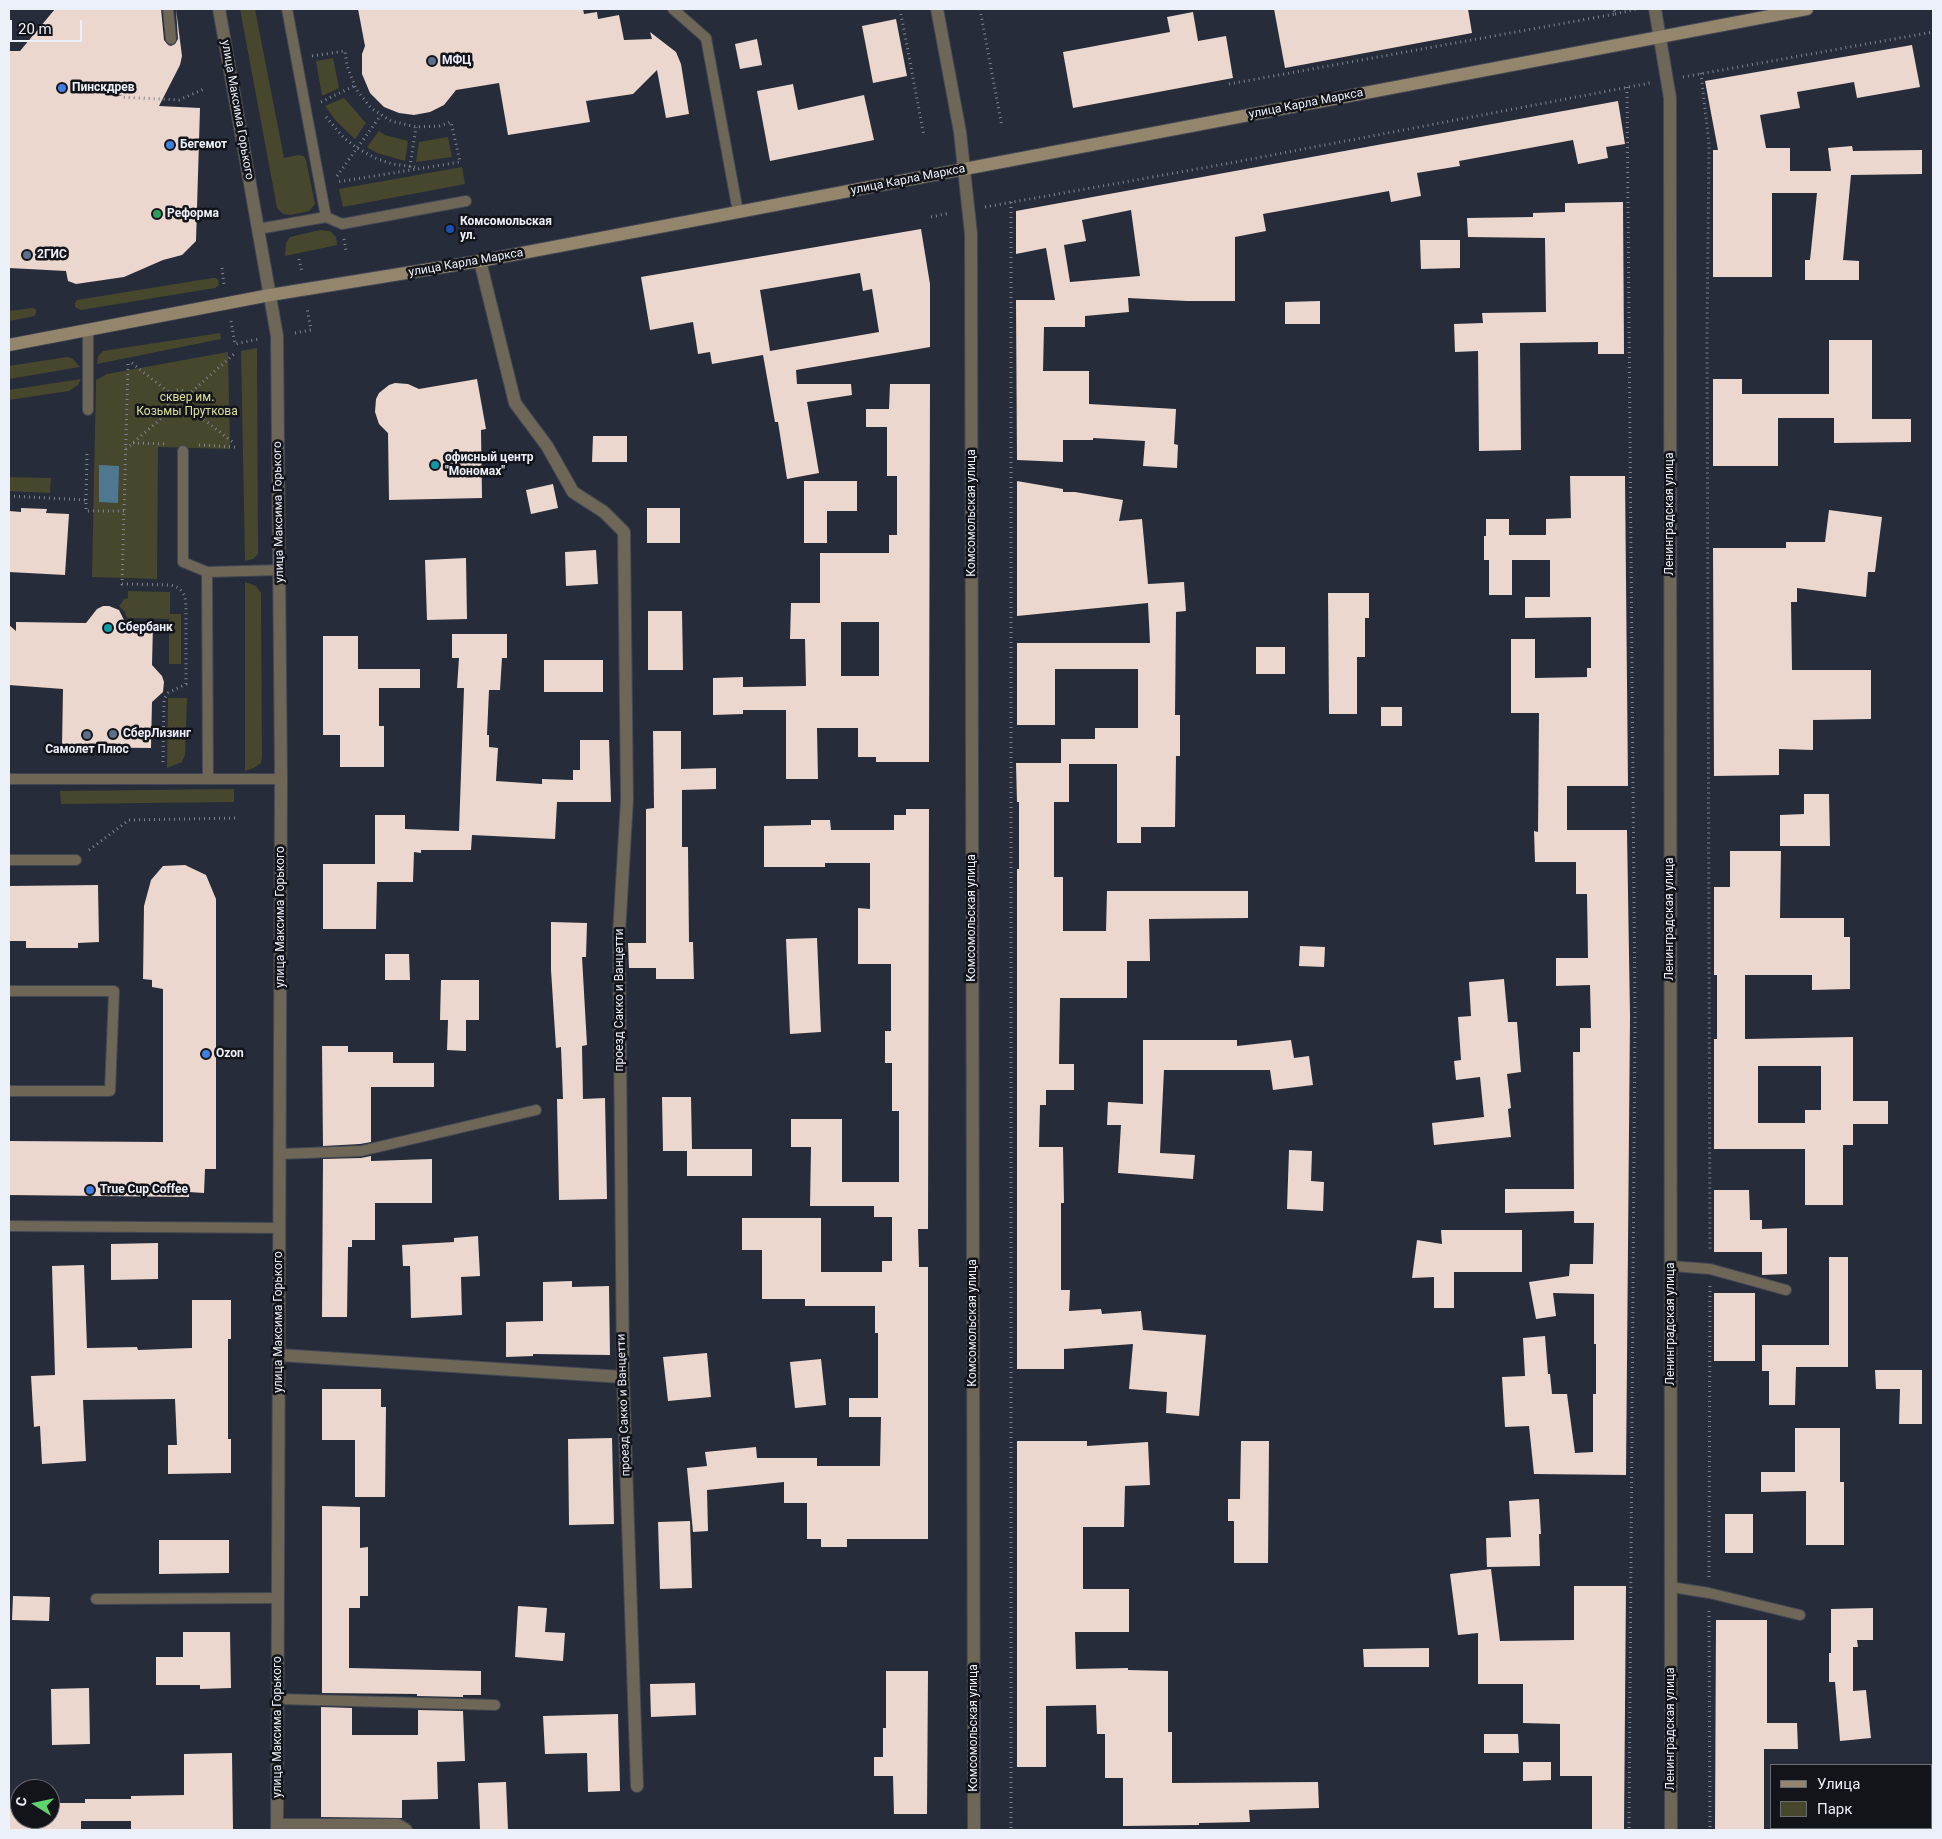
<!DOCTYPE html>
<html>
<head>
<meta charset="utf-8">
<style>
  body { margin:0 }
  #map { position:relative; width:1942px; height:1839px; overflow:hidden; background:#262c39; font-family:Roboto,sans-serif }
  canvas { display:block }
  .frame { position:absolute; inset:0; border:10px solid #ecf0f9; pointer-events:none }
  .legend { position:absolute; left:1770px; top:1764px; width:162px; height:65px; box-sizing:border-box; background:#12141a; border:1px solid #696c73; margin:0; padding:6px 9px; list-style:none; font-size:15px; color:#ecf0f9 }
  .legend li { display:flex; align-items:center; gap:10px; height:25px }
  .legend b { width:25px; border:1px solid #696c73 }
  .north { position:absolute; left:10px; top:1779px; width:50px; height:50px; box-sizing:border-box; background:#12141a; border:1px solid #696c73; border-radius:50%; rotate:280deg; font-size:14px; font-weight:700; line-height:20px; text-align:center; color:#ecf0f9 }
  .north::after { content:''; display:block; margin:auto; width:18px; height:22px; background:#5dd56c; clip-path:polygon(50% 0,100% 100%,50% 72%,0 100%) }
  .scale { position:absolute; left:10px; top:20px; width:72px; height:22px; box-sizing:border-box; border:2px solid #ecf0f9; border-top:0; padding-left:6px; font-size:15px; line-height:18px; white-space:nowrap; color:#ecf0f9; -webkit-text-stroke:4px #12141a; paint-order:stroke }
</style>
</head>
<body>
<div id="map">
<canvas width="1942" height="1839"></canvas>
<div class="frame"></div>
<ul class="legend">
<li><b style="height:6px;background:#93866c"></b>Улица</li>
<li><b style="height:14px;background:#46472d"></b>Парк</li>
</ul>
<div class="north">С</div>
<div class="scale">20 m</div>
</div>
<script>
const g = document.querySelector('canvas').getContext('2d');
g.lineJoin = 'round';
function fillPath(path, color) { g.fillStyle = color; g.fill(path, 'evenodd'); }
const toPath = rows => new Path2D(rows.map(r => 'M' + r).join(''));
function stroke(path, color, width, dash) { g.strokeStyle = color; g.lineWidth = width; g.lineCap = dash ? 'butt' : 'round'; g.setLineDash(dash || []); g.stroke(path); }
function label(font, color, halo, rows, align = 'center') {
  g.font = font + ' Roboto,sans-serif'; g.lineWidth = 5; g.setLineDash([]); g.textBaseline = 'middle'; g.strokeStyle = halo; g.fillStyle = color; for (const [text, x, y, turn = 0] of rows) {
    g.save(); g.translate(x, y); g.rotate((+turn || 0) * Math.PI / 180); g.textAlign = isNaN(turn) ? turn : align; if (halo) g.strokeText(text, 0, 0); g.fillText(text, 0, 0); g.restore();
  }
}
fillPath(toPath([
  [240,9,255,9,284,158,298,155,304,156,306,160,315,204,309,211,291,215,283,214,277,208],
  [333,58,339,88,322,96,316,61],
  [344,98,366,123,355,139,336,121,325,106],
  [379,131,385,135,408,141,405,161,377,153,367,147],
  [448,137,452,157,416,162,419,142],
  [462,167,465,184,343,207,339,189],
  [320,230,330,231,336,237,337,245,285,256,286,243,290,237],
  [212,278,216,278,218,280,219,285,215,288,81,310,75,307,75,303,77,300],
  [33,308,36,309,36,313,35,316,9,321,9,311],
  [220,333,221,339,97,364,98,356,103,351],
  [257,348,258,554,253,559,245,561,241,351],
  [228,352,230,449,158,447,157,579,92,577,96,380,107,374],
  [67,357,72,358,80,367,9,379,9,366],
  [81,379,78,385,69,391,9,400,9,390],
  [9,477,51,478,50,493,9,491],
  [245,582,256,586,261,593,262,757,261,763,254,768,245,771],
  [128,591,170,592,170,614,181,614,181,664,169,664,169,619,127,618,125,612,119,606,124,599,128,598],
  [168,698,187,698,185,755,182,762,167,768],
  [234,789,234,802,61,804,60,791]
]), '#46472d');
fillPath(toPath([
  [99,465,119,466,118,503,99,502]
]), '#4e788f');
fillPath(toPath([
  [55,9,161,9,164,40,168,45,171,46,175,44,178,39,176,9,182,56,180,65,159,106,200,108,196,241,182,255,163,260,124,277,76,284,68,281,66,271,9,268,9,51,20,51],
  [358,9,583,9,584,14,597,12,598,19,619,15,624,40,652,39,650,32,676,52,681,64,689,114,666,118,657,70,633,94,586,101,590,122,508,135,499,83,456,90,444,105,430,112,414,115,399,113,384,107,370,93,362,74,362,54,365,46],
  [1274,9,1468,9,1472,33,1285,68],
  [1193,12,1198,41,1226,36,1233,78,1073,108,1063,52,1170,32,1167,17],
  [896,19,907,76,873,83,862,26],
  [757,39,762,65,740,69,735,44],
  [1912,45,1920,87,1857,98,1854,82,1797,92,1800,108,1760,115,1766,148,1790,148,1790,171,1831,171,1828,148,1852,146,1853,151,1922,150,1922,174,1851,175,1843,260,1859,261,1859,280,1805,280,1805,260,1810,260,1817,193,1772,193,1772,277,1713,277,1713,150,1718,150,1705,81],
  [793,84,798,110,864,95,874,140,770,161,757,91],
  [1618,101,1625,144,1606,147,1608,158,1578,164,1573,140,1459,161,1460,166,1417,173,1421,196,1391,202,1389,191,1263,214,1266,231,1235,237,1235,301,1187,301,1128,298,1129,312,1085,316,1085,327,1044,327,1043,371,1089,371,1089,404,1176,409,1174,444,1178,445,1177,468,1143,466,1145,441,1093,438,1093,440,1063,440,1063,462,1017,460,1016,300,1055,300,1046,248,1016,254,1016,211],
  [1131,210,1140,276,1070,282,1064,245,1086,241,1082,220],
  [1623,202,1624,354,1598,354,1598,342,1520,343,1521,450,1479,451,1478,351,1455,352,1454,324,1483,323,1482,313,1546,312,1545,238,1468,237,1467,218,1533,217,1533,213,1565,212,1565,203],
  [921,229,930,284,930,347,796,370,797,384,851,384,852,395,807,402,819,473,787,479,778,422,775,422,763,355,712,364,710,352,698,354,693,322,650,330,641,277],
  [860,273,863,291,872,289,879,332,770,351,760,290],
  [1420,240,1460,240,1460,268,1421,269],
  [1320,301,1320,324,1285,324,1285,302],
  [1829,340,1872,340,1872,419,1911,419,1911,442,1834,443,1834,418,1778,418,1778,466,1713,466,1713,379,1742,379,1742,394,1829,394],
  [477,379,486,429,481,430,482,498,389,500,388,433,379,424,375,412,376,399,379,393,389,385,395,383,408,384,419,389],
  [890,384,930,384,929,762,876,762,876,757,858,757,858,728,817,728,818,779,786,779,786,710,743,710,743,714,713,715,713,678,743,677,743,687,806,686,805,639,790,639,791,603,820,603,820,553,889,553,889,535,897,535,897,476,887,476,887,427,866,427,866,409,889,409],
  [841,622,879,622,879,676,841,676],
  [593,436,627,436,627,462,592,462],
  [1570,476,1625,476,1628,786,1567,786,1567,830,1627,830,1630,1016,1626,1475,1534,1474,1529,1426,1505,1427,1502,1377,1525,1376,1523,1338,1545,1336,1548,1374,1550,1374,1552,1394,1567,1394,1575,1453,1593,1452,1593,1394,1596,1394,1596,1344,1594,1344,1594,1294,1553,1293,1556,1316,1536,1319,1529,1282,1569,1276,1570,1264,1593,1264,1594,1223,1574,1223,1574,1211,1505,1213,1505,1189,1574,1189,1573,1052,1580,1052,1580,1028,1591,1028,1590,985,1556,986,1556,958,1588,958,1587,894,1576,894,1576,862,1535,862,1534,831,1538,832,1539,713,1511,713,1511,639,1535,639,1535,678,1587,677,1587,668,1591,668,1591,617,1525,618,1525,597,1550,597,1550,560,1512,560,1512,595,1489,595,1489,560,1484,560,1484,536,1486,536,1486,519,1509,519,1509,535,1546,535,1546,519,1571,518],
  [804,481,857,481,857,511,827,511,827,543,804,543],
  [1017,481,1063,489,1063,492,1075,492,1123,500,1119,521,1142,519,1148,584,1184,582,1186,611,1176,612,1175,715,1180,715,1180,756,1176,756,1175,827,1141,827,1141,843,1117,843,1117,764,1069,764,1069,802,1054,802,1054,877,1063,877,1063,931,1106,931,1107,891,1248,891,1248,918,1149,919,1150,961,1127,961,1127,998,1060,998,1059,1064,1074,1064,1074,1090,1046,1090,1046,1105,1040,1105,1039,1147,1063,1147,1064,1203,1061,1203,1061,1290,1070,1290,1069,1311,1101,1309,1102,1314,1141,1311,1143,1330,1206,1335,1199,1416,1166,1413,1167,1392,1129,1389,1133,1344,1064,1349,1064,1369,1017,1369,1017,869,1019,869,1019,802,1017,802,1016,763,1061,763,1061,739,1095,739,1095,728,1138,728,1138,669,1055,669,1055,725,1017,725,1017,643,1150,643,1148,603,1017,616],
  [553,484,558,508,531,514,526,490],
  [21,508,47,509,46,513,69,514,65,575,9,572,9,511,21,512],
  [647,508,680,508,680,543,647,543],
  [1829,510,1882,517,1875,572,1868,572,1866,597,1797,588,1797,602,1791,602,1792,670,1871,670,1871,719,1813,720,1813,750,1779,749,1779,775,1714,776,1713,548,1786,548,1786,542,1825,542],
  [596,550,598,584,566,586,565,552],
  [466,558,467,619,427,620,425,560],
  [1328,593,1369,593,1369,618,1365,618,1365,657,1357,657,1357,714,1329,714],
  [103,606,109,606,119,610,126,624,153,624,152,665,162,676,164,682,163,692,152,702,151,748,62,747,63,689,9,685,9,625,16,631,16,622,86,623,97,609],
  [648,611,682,611,683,670,648,670],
  [452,634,507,634,507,658,502,658,500,690,489,690,487,735,489,735,489,747,498,748,496,781,542,784,542,779,573,780,573,770,580,770,580,740,609,740,611,802,557,802,555,839,472,835,471,850,421,850,421,853,414,852,413,882,377,882,376,929,323,929,323,864,375,864,375,815,405,815,405,829,459,831,464,688,457,688,459,658,452,658],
  [323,636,358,636,358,669,420,669,420,688,379,688,379,726,384,726,384,767,340,767,340,735,323,735],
  [1256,647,1285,647,1285,674,1256,674],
  [544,660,603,660,603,692,544,692],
  [1381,707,1402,707,1402,726,1381,726],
  [653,731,681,731,681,769,716,768,716,789,682,790,682,847,688,847,689,942,693,942,694,979,656,979,656,968,629,968,628,943,646,943,646,809,654,808],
  [1804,794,1829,794,1830,846,1780,846,1780,815,1804,814],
  [906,809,929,809,928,1229,918,1229,919,1267,928,1267,928,1539,847,1539,847,1547,821,1547,821,1539,807,1539,807,1503,784,1503,784,1482,707,1490,708,1531,693,1532,687,1468,707,1466,705,1452,756,1447,757,1458,817,1458,817,1466,880,1466,881,1417,849,1417,849,1398,878,1398,878,1333,875,1333,875,1306,805,1306,805,1299,762,1299,762,1250,742,1250,742,1218,821,1218,821,1272,882,1272,882,1261,892,1261,892,1217,874,1217,874,1206,810,1206,811,1147,791,1147,791,1119,842,1119,842,1182,899,1182,899,1111,892,1111,892,1063,885,1063,885,1031,891,1031,891,964,858,964,858,908,870,909,870,863,825,863,825,867,764,867,764,826,811,825,811,820,830,820,831,830,894,830,894,815,906,815],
  [1730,851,1781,851,1780,918,1844,918,1844,937,1850,937,1850,989,1812,990,1812,975,1745,975,1745,1039,1853,1037,1853,1101,1888,1101,1888,1124,1853,1124,1853,1145,1843,1145,1843,1205,1805,1205,1805,1149,1714,1149,1714,1039,1717,1039,1717,975,1714,975,1714,887,1730,887],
  [1758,1066,1821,1066,1821,1110,1805,1110,1805,1123,1758,1123],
  [185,865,206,875,216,899,216,1169,205,1169,204,1193,189,1192,189,1197,9,1195,9,1141,163,1142,163,989,152,987,152,980,143,979,144,906,151,880,163,866],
  [98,885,99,942,78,943,78,948,26,948,26,941,9,941,9,886],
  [551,922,587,923,586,957,582,957,587,1045,582,1046,583,1099,605,1098,607,1199,559,1200,557,1099,563,1099,561,1047,556,1048,551,970],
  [817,938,821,1032,790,1034,786,939],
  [1300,946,1325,947,1324,967,1299,966],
  [385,954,409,954,410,980,385,980],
  [1504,979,1508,1022,1517,1022,1521,1072,1507,1074,1511,1108,1508,1109,1511,1137,1434,1145,1432,1123,1484,1117,1480,1077,1456,1080,1454,1061,1461,1060,1458,1017,1471,1016,1469,982],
  [441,980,479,980,479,1020,466,1020,466,1051,447,1050,448,1020,440,1020],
  [1143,1040,1237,1040,1237,1046,1291,1040,1294,1058,1309,1056,1313,1085,1273,1090,1270,1070,1164,1070,1160,1153,1195,1155,1193,1179,1118,1173,1121,1125,1107,1125,1108,1102,1143,1104],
  [322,1046,348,1046,348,1052,393,1052,393,1063,434,1063,434,1087,371,1087,371,1142,360,1144,323,1146],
  [662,1097,691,1097,692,1149,752,1149,752,1176,687,1176,687,1151,663,1151],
  [1289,1150,1312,1151,1311,1181,1324,1182,1323,1211,1287,1209],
  [371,1156,371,1161,432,1159,432,1203,375,1203,375,1240,352,1240,352,1247,348,1247,347,1317,322,1317,323,1159,361,1158],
  [1714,1190,1749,1190,1750,1220,1762,1220,1762,1229,1787,1228,1787,1274,1762,1275,1762,1252,1714,1252],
  [1441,1230,1522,1230,1522,1272,1454,1272,1454,1308,1434,1308,1434,1277,1412,1278,1417,1240,1442,1244],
  [478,1236,480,1276,461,1277,462,1315,411,1318,410,1266,403,1266,402,1245,454,1242,454,1238],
  [158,1243,158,1279,111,1280,111,1244],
  [1829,1257,1848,1257,1848,1367,1796,1367,1795,1405,1769,1405,1769,1371,1762,1371,1762,1345,1829,1345],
  [84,1265,87,1348,137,1347,138,1350,192,1348,192,1300,231,1300,231,1339,228,1339,228,1439,231,1439,231,1473,168,1474,168,1445,177,1445,175,1399,83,1400,86,1461,42,1464,40,1426,34,1427,31,1376,55,1375,52,1266],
  [572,1281,572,1287,609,1286,610,1355,533,1354,533,1356,506,1357,506,1322,543,1321,543,1282],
  [1714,1293,1755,1293,1755,1361,1714,1361],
  [707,1353,711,1397,668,1401,663,1357],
  [821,1359,826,1405,795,1408,790,1362],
  [1875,1370,1922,1370,1922,1424,1899,1424,1900,1389,1876,1389],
  [322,1389,381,1389,381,1407,386,1407,385,1497,355,1497,355,1440,322,1440],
  [1795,1428,1840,1428,1840,1482,1844,1482,1844,1545,1806,1545,1806,1491,1761,1492,1761,1472,1795,1472],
  [612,1438,614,1524,569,1525,568,1439],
  [1017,1441,1087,1441,1087,1446,1148,1442,1150,1485,1125,1486,1124,1527,1083,1527,1083,1589,1129,1589,1129,1632,1075,1632,1076,1669,1128,1668,1128,1670,1168,1671,1168,1732,1172,1732,1172,1783,1318,1782,1319,1808,1249,1810,1250,1822,1199,1823,1199,1825,1123,1826,1123,1778,1105,1778,1105,1734,1097,1734,1096,1705,1046,1706,1046,1767,1017,1767],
  [1241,1441,1269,1441,1268,1563,1234,1563,1234,1521,1228,1521,1228,1499,1240,1499],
  [1539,1499,1541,1534,1539,1534,1540,1566,1487,1567,1486,1538,1511,1537,1509,1501],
  [322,1506,360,1507,360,1548,368,1547,368,1596,360,1596,360,1608,349,1608,349,1668,481,1671,481,1695,463,1695,463,1697,417,1696,417,1694,322,1693],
  [1725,1514,1753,1514,1753,1553,1725,1553],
  [690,1521,692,1588,660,1589,658,1522],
  [159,1540,229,1540,229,1573,159,1574],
  [1491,1569,1500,1641,1574,1640,1574,1586,1626,1586,1624,1830,1592,1830,1592,1776,1560,1776,1560,1724,1523,1723,1523,1684,1478,1684,1478,1633,1458,1635,1450,1574],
  [13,1596,50,1597,49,1621,12,1620],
  [518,1606,547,1608,545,1632,565,1633,563,1661,515,1657],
  [1873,1608,1873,1640,1857,1640,1858,1647,1853,1647,1853,1691,1866,1690,1871,1738,1840,1741,1835,1682,1829,1682,1829,1653,1831,1653,1831,1609],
  [1716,1620,1767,1620,1767,1723,1797,1723,1798,1749,1764,1749,1764,1830,1715,1830],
  [183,1632,230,1632,231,1688,200,1689,200,1685,156,1685,156,1657,183,1657],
  [1429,1648,1429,1667,1364,1667,1363,1649],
  [886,1671,928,1671,927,1814,894,1814,893,1776,874,1776,874,1757,883,1757,883,1728,886,1728],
  [695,1683,696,1715,651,1717,650,1684],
  [89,1688,90,1744,52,1745,51,1689],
  [321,1707,352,1708,352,1735,418,1735,418,1710,463,1711,465,1761,437,1762,438,1799,402,1800,402,1818,321,1817],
  [618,1714,620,1791,588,1792,587,1753,545,1754,543,1716],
  [1484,1734,1518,1734,1519,1753,1484,1753],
  [232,1753,233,1830,131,1830,131,1821,81,1821,81,1830,9,1830,9,1804,20,1804,20,1819,50,1819,50,1803,85,1803,85,1799,131,1799,131,1796,184,1795,184,1754],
  [1523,1762,1551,1762,1551,1780,1523,1781],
  [506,1782,508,1830,480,1830,478,1783]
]), '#ebd7ce');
const service = toPath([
  [168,9,171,39],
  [673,9,706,38,738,212],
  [326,217,342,224,466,201],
  [258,229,326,217,287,9],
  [88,410,88,330],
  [183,451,183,562,207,572,280,570],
  [207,572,208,779],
  [9,779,281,779],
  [9,860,76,860],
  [9,991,114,991,110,1091,9,1091],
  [280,1154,361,1151,536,1110],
  [9,1226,279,1228],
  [1671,1266,1710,1269,1786,1290],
  [1671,1587,1709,1593,1800,1615],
  [96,1599,278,1598],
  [278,1699,495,1705]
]);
const minor = toPath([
  [219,9,277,336,281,779,277,1830],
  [937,9,960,132,971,234,974,1830],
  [1655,9,1670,98,1671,1830],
  [480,261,515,403,547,446,573,492,604,512,624,532,627,800,619,933,623,1377,637,1786],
  [279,1355,623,1377],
  [277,1825,398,1825,406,1830]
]);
const secondary = toPath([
  [9,345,270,295,480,261,1807,9]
]);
stroke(service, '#424754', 12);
stroke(minor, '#424754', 14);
stroke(secondary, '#424754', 14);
stroke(toPath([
  [900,9,924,136],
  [980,9,1002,127],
  [1615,14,1637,9],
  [312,56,345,51,347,66,356,89,371,108,391,121,416,127,439,126,451,122,460,162,337,182],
  [1701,73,1709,144,1707,336,1710,1252],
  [1683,77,1933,32],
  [1229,84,1615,14,1614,9],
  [1627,87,1635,1017,1629,1830],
  [119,90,121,97,179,100,204,89],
  [321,102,354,86],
  [326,117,344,138,357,148,375,158,392,164,415,167],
  [410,167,416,127],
  [337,176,381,115],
  [1011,202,1011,1830],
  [985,207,1225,164,1650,83],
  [931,217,950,213],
  [344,239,346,251],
  [299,259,302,272],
  [222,268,224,285],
  [231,321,235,344,259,339],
  [295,333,311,330,307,308],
  [132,363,171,394],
  [128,364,122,584,171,585,179,588,185,596,186,607,186,684,168,693,164,699,163,763],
  '168 401a11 11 0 1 1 22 0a11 11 0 1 1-22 0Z',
  [188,395,234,354],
  [188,407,235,444],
  [133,443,168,444],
  [199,445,235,447],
  [126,449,172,409],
  [9,496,86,500,86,511,124,511],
  [86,500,87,454],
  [89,850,129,820,238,818],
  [1709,1577,1710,1286],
  [1709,1611,1710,1830]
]), '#7f8490', 3, [1, 4]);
stroke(service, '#6e6656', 10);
stroke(minor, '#6e6656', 12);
stroke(secondary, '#93866c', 12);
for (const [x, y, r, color] of [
  [432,61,5,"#5c6f8a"],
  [62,88,5,"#3f7fe0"],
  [170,145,5,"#3f7fe0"],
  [157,214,5,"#2e9e5b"],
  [450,229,5,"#1a4fb4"],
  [27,255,5,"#5c6f8a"],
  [435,465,5,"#0f9aa8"],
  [108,628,5,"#0f9aa8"],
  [113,734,5,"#5c6f8a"],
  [87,735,5,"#5c6f8a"],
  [206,1054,5,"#3f7fe0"],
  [90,1190,5,"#3f7fe0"]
]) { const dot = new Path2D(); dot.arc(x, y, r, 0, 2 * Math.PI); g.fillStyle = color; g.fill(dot); stroke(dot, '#12141a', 2); }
label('bold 12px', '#ecf0f9', '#12141a', [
  ["МФЦ",442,61],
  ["Пинскдрев",72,88],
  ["Бегемот",180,145],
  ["Реформа",167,214],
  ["Комсомольская",460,222],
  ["ул.",460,236],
  ["2ГИС",37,255],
  ["офисный центр",445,458],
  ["\"Мономах\"",445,472],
  ["Сбербанк",118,628],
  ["СберЛизинг",123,734],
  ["Самолет Плюс",87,750,"center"],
  ["Ozon",216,1054],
  ["True Cup Coffee",100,1190]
], 'left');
label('12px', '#ecf0f9', '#12141a', [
  ["улица Карла Маркса",1306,104,-11],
  ["улица Максима Горького",237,110,80],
  ["улица Карла Маркса",908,180,-11],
  ["улица Карла Маркса",466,263,-10],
  ["улица Максима Горького",279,512,-91],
  ["Комсомольская улица",972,513,-90],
  ["Ленинградская улица",1670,514,-90],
  ["улица Максима Горького",281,917,-90],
  ["Комсомольская улица",972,918,-90],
  ["Ленинградская улица",1670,919,-90],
  ["проезд Сакко и Ванцетти",620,1000,-90],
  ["улица Максима Горького",279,1322,-90],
  ["Комсомольская улица",973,1323,-90],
  ["Ленинградская улица",1671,1324,-90],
  ["проезд Сакко и Ванцетти",624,1405,-92],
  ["улица Максима Горького",278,1727,-90],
  ["Комсомольская улица",974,1728,-90],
  ["Ленинградская улица",1671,1729,-90]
]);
label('12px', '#dce09b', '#12141a', [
  ["сквер им.",187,398],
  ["Козьмы Пруткова",187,412]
]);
</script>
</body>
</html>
